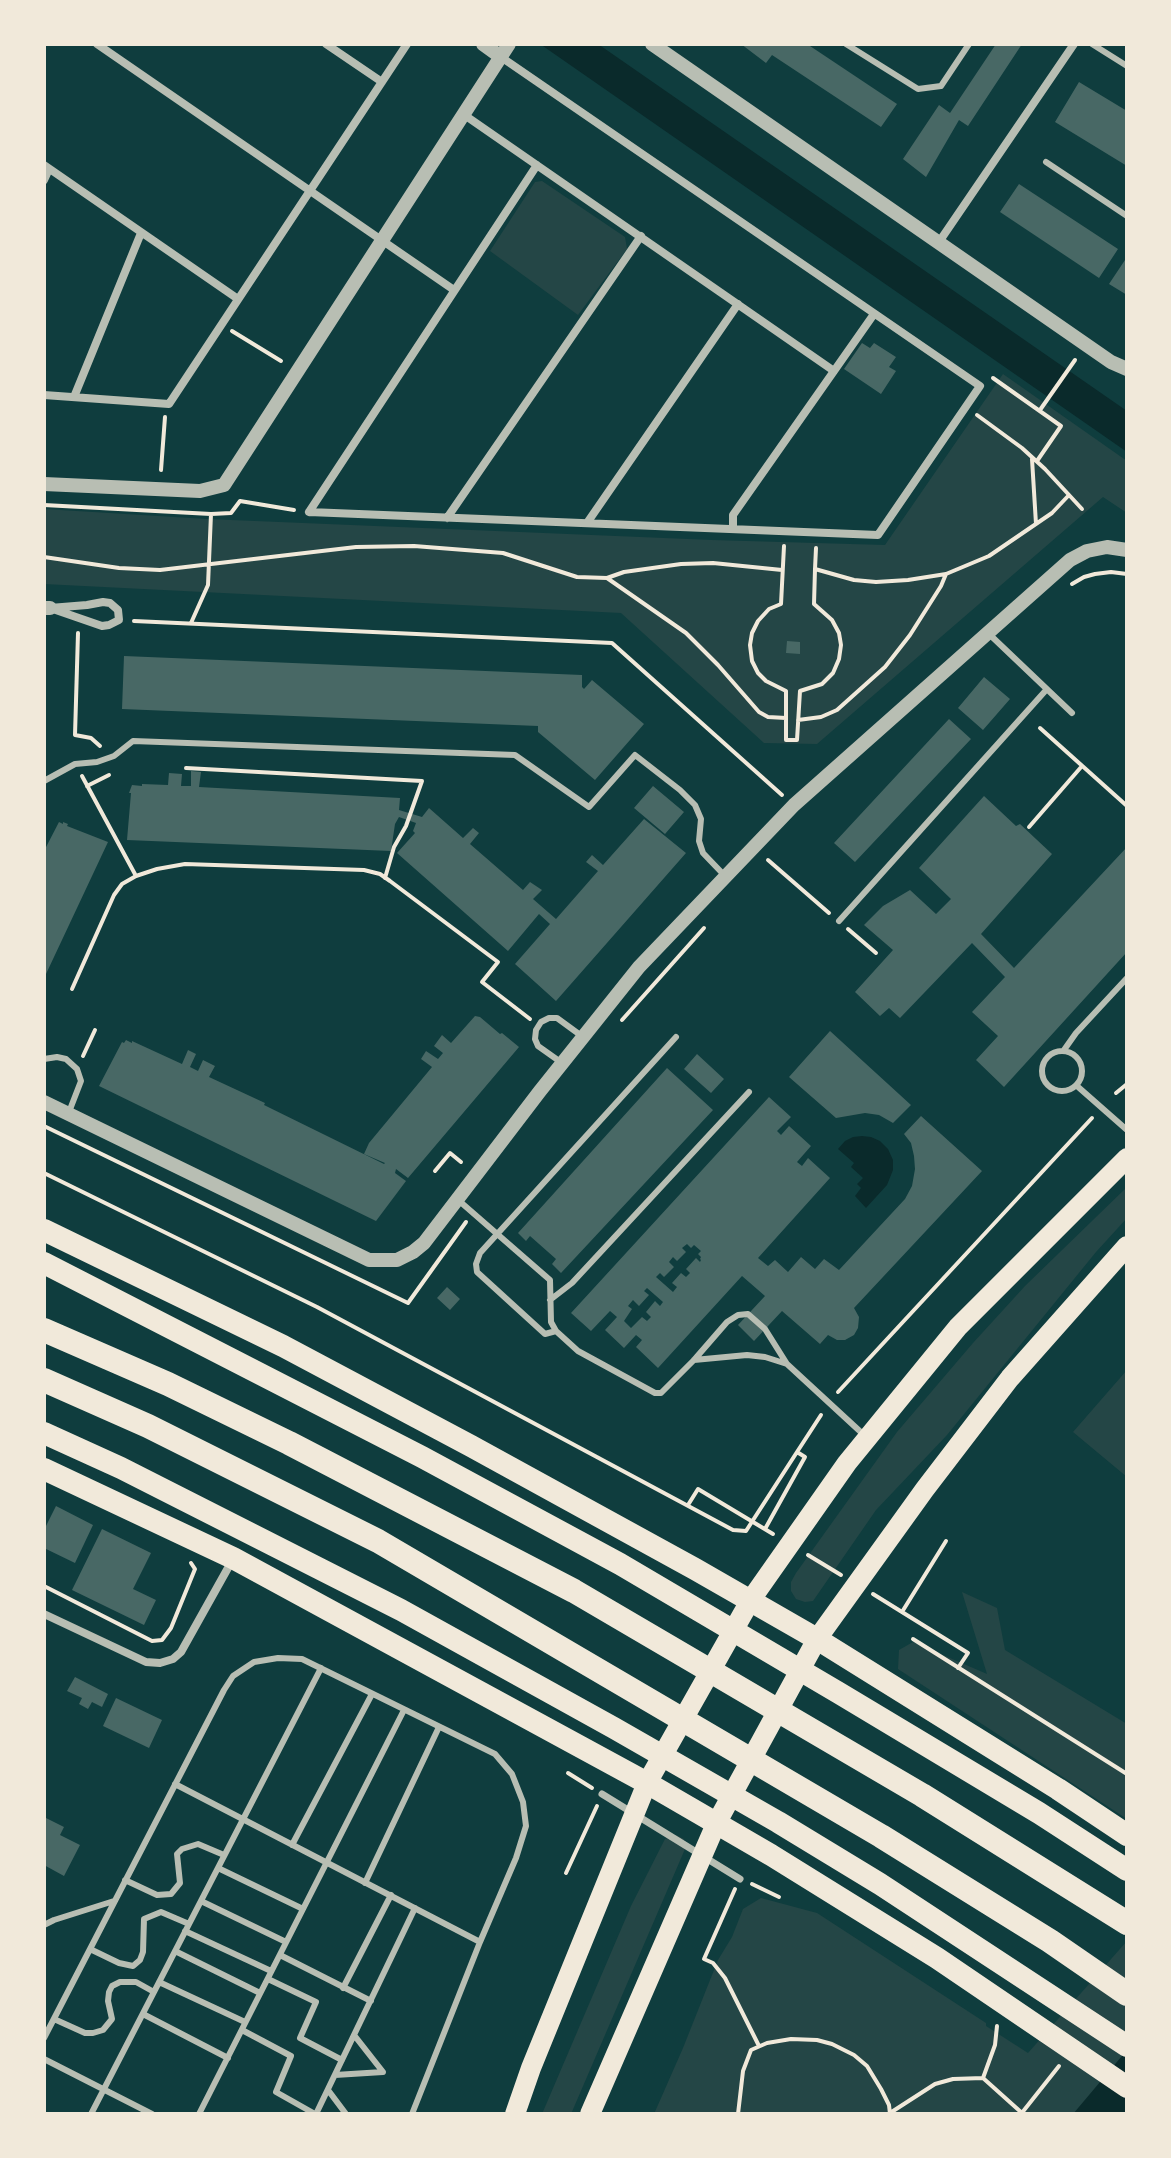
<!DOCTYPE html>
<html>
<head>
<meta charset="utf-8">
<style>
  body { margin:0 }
  #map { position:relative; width:1171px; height:2158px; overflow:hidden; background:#0f3d3e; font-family:"Exo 2",sans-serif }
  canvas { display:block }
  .frame { position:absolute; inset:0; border:46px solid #f1e9da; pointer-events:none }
</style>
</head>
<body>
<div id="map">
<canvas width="1171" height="2158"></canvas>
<div class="frame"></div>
</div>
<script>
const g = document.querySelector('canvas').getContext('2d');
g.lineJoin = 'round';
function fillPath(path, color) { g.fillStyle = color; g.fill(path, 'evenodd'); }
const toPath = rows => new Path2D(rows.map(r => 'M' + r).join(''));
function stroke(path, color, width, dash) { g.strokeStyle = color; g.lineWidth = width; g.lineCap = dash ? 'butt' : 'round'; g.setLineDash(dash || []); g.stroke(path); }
fillPath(toPath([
  [542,181,625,237,627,249,578,315,490,251,535,182],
  [1003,374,1127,461,1127,513,1103,497,817,744,764,743,621,613,44,584,44,509,207,519,712,540,885,545],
  [1127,1187,1127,1218,1096,1252,947,1435,876,1510,813,1601,805,1602,796,1599,791,1591,791,1582,796,1573,897,1432,973,1343,1025,1286],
  [1127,1370,1127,1477,1073,1432],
  [962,1592,997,1608,1005,1650,1127,1724,1127,1819,898,1669,899,1650,913,1642,987,1674],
  [676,1835,684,1839,685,1849,571,2114,542,2114,631,1906,665,1839],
  [761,1898,817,1913,986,2023,986,2026,1028,2053,1127,1941,1127,2114,654,2114,683,2048,718,1960,732,1937,743,1909]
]), '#244646');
fillPath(toPath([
  [540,44,598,44,1127,411,1127,452],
  [862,1136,871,1137,880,1141,888,1149,893,1160,893,1170,887,1185,866,1208,855,1196,861,1188,857,1184,863,1178,851,1167,854,1163,838,1149,845,1141,853,1137],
  [1127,2050,1127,2114,1073,2114]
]), '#0a2a2b');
fillPath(toPath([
  [741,44,807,44,897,104,881,127,772,55,766,63],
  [996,44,1022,44,968,126,959,120,926,177,903,159,939,105,950,113],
  [1079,82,1127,111,1127,166,1055,122],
  [1019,184,1118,249,1099,278,1000,212],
  [1127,257,1127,295,1109,284],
  [862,343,870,348,874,343,896,357,889,367,896,371,881,394,844,369],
  [787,641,800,642,800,654,786,653],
  [124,656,582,675,582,687,584,689,592,680,644,724,595,780,538,732,538,726,122,709],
  [984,677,1010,699,983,730,958,708],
  [949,719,971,739,855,862,834,843],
  [191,771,201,772,199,787,400,798,399,810,422,817,429,808,463,838,473,828,479,833,470,844,523,890,530,882,542,890,533,899,556,919,598,871,586,862,592,855,603,865,644,819,686,853,556,1001,515,964,550,924,539,914,508,951,397,853,415,833,413,831,416,823,399,817,395,824,391,851,127,840,131,793,129,793,132,785,142,786,142,784,168,785,169,773,182,774,181,786,191,786],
  [653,786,684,812,665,834,634,808],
  [984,796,1016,826,1020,824,1052,854,981,934,1014,968,1127,847,1127,952,1004,1087,976,1060,998,1036,972,1012,1005,977,972,943,900,1018,889,1008,880,1016,855,992,893,950,864,925,883,906,910,890,936,914,951,899,919,868],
  [59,822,63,824,63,822,68,824,67,826,108,842,46,974,44,973,44,851],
  [475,1016,480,1017,500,1034,502,1033,519,1047,408,1178,396,1169,395,1173,406,1181,376,1221,99,1086,122,1042,124,1043,126,1040,132,1043,132,1041,182,1064,188,1050,196,1054,190,1067,198,1071,203,1060,215,1066,209,1077,265,1103,264,1105,384,1164,385,1163,364,1154,369,1143,432,1067,421,1059,426,1051,438,1059,443,1053,434,1046,442,1035,451,1043],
  [830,1031,911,1105,893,1123,879,1115,865,1113,836,1118,789,1077],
  [697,1054,724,1079,711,1093,684,1069],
  [667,1068,713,1110,561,1273,552,1264,556,1259,530,1236,526,1241,518,1233],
  [769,1097,791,1117,777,1131,781,1135,789,1126,811,1146,797,1162,802,1166,808,1158,830,1178,758,1258,768,1266,775,1260,788,1272,801,1257,815,1269,824,1259,839,1270,905,1199,912,1186,915,1169,914,1156,911,1143,904,1134,921,1116,982,1171,854,1308,859,1317,858,1328,854,1335,845,1340,837,1340,828,1335,820,1344,782,1311,754,1341,738,1325,765,1296,742,1276,658,1368,636,1347,642,1340,636,1335,624,1348,605,1330,617,1317,610,1311,591,1331,571,1313],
  [687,1244,691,1248,694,1245,701,1251,698,1254,701,1257,700,1259,701,1260,700,1262,696,1258,686,1269,690,1273,686,1277,681,1273,672,1283,677,1287,673,1292,656,1277,660,1273,664,1277,674,1267,669,1262,673,1257,677,1261,686,1252,682,1248],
  [647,1288,663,1302,660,1306,655,1301,646,1312,651,1317,647,1321,642,1317,631,1328,624,1321,632,1309,628,1306,633,1300,639,1306,649,1295,644,1291],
  [447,1287,460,1299,450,1310,437,1298],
  [56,1506,93,1525,75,1563,44,1548,44,1530],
  [102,1529,151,1553,133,1589,156,1600,144,1625,72,1590],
  [75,1677,108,1694,102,1707,92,1702,88,1709,79,1704,82,1698,67,1691],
  [116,1698,162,1720,149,1748,103,1726],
  [44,1817,64,1827,60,1835,80,1845,64,1876,44,1865]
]), '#486865');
stroke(toPath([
  [232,331,281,361],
  [993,378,1061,426,1037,461],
  [1040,410,1075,360],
  [977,415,1022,448,1045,469,1082,509],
  [1032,459,1036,524],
  [161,470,165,417],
  [240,501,294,510],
  [44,505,211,514],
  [784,546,781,604,769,609,758,621,752,633,750,645,752,661,758,673,766,681,786,691,786,740,797,740,800,691,822,684,833,673,839,659,841,645,839,633,832,620,814,604,815,569],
  [816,548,815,569,854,580,876,582,908,580,946,574,989,556,1052,513,1069,495],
  [44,557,119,568,160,570,356,547,414,546,503,553,577,577,607,578,686,633,718,665,759,712,768,717,786,718],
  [607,578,624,572,681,564,713,563,782,570],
  [1072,584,1084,577,1095,574,1111,572,1127,574],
  [134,621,612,643,782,795],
  [191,623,208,585,211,514,231,513,240,501],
  [78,633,75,735,91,738,100,746],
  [798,720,821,717,837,710,885,667,910,635,941,586,946,574],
  [1040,728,1127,806],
  [186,768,422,781,406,826,394,847,385,878],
  [82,776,136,876],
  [87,786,109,775],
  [1029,827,1082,766],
  [768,860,829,913],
  [848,929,876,953],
  [72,989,114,895,122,884,136,876,157,869,185,864,364,870,380,874,390,881,498,962,482,982,530,1019],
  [622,1020,704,928],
  [83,1056,95,1030],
  [1116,1093,1127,1084],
  [44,1126,408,1303,466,1222],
  [435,1171,450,1153,461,1162],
  [44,1173,317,1307,733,1530,746,1531,797,1452],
  [838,1392,1092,1118],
  [688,1505,698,1489,773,1534],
  [765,1529,805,1457,797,1452,821,1415],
  [808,1555,841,1575],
  [44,1586,152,1641,162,1640,171,1628,195,1569,191,1563],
  [873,1594,968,1653,958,1668],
  [902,1612,946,1541],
  [913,1639,1127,1774],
  [568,1773,592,1788],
  [566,1873,597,1806],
  [752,1884,779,1897],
  [735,1889,704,1959,713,1963,725,1978,759,2046],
  [983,2078,995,2045,997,2026],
  [890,2113,935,2084,953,2079,983,2078,1022,2113],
  [738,2114,743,2071,751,2050,767,2043,791,2039,817,2040,832,2044,854,2055,867,2066,881,2089,889,2105,890,2114],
  [1021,2114,1059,2066]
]), '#f1e9da', 4);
stroke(toPath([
  [846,44,918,89,941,86,969,44],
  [1092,44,1127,66],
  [1046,162,1127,216],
  [988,633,1072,713],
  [44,781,75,764,97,762,114,756,133,741,515,755,589,807,635,755,680,790,695,805,701,819,699,841,703,853,725,876],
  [839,921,1047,689],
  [1064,1050,1076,1033,1127,978],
  '1042 1071a20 20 0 1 1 40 0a20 20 0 1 1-40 0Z',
  [44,1059,57,1057,66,1059,77,1069,81,1081,69,1112],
  [562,1063,538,1046,535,1039,536,1030,541,1022,549,1018,557,1018,583,1037],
  [1077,1086,1127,1130],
  [457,1199,550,1280,551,1322,556,1331,578,1351,655,1393,661,1393,694,1360,727,1322,738,1315,748,1314,765,1329,787,1364,765,1357,747,1355,694,1360],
  [550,1300,572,1283,749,1092],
  [556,1331,545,1334,477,1272,476,1264,480,1253,676,1037],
  [787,1364,864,1435],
  [175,1784,480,1942],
  [292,1845,372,1694],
  [218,1868,303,1909],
  [125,1880,157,1895,171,1894,180,1883,177,1854,182,1849,198,1844,224,1855],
  [365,1883,439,1727],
  [201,1901,286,1942],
  [44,1925,54,1920,114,1901],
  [185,1931,271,1971],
  [90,1949,119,1963,133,1966,140,1960,143,1952,144,1919,161,1912,189,1924],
  [175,1951,260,1993],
  [280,1955,371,2001],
  [268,1979,316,2002,300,2038,342,2060],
  [159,1982,245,2022],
  [343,1988,391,1895],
  [143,2014,228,2058],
  [54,2019,85,2033,93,2033,103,2030,112,2019,108,2001,109,1992,112,1986,120,1982,136,1982,154,1992],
  [242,2030,291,2056,276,2092,315,2114],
  [44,2038,224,1690,233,1676,254,1662,278,1658,302,1659,495,1754,512,1774,523,1802,526,1826,516,1858,480,1942,412,2114],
  [44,2059,152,2114],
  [335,2075,383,2072,354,2035],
  [328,2090,346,2114],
  [91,2114,321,1668],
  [199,2114,404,1710],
  [316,2114,415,1908]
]), '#b8beb3', 6);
stroke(toPath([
  [602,1794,740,1879]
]), '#b8beb3', 7);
stroke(toPath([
  [97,44,454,290],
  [326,44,382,82],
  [463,114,834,371],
  [44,165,238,299],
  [44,180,49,169],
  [939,242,1074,44],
  [44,395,169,404,407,44],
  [74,397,141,233],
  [309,512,878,535,980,386,501,57],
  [309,512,537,165],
  [447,518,641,236],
  [587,523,738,304],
  [733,528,733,515,874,314],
  [103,602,110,603,118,610,119,620,109,625,102,626,50,608,87,605,103,602],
  [44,1614,146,1662,160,1663,173,1659,181,1652,233,1559]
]), '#b8beb3', 8);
stroke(toPath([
  [483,44,501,57],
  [652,44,1111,362,1127,369],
  [44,484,200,491,224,485,509,44],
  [44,608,50,608],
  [44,1102,369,1260,397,1260,413,1252,424,1243,540,1091,639,967,794,805,1070,560,1087,551,1107,547,1127,550]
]), '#b8beb3', 14);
stroke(toPath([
  [515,2114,531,2068,647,1783,750,1601,847,1463,958,1327,1127,1158],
  [590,2114,716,1824,817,1639,925,1489,1010,1378,1127,1246]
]), '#f1e9da', 20);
stroke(toPath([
  [44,1230,283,1346,471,1446,695,1569,817,1639,1058,1789,1127,1835],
  [44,1263,422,1457,620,1564,839,1693,1039,1813,1127,1870],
  [44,1433,121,1468,401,1610,614,1728,778,1822,880,1884,1127,2046],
  [44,1469,233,1558,647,1783,771,1855,937,1958,1127,2087]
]), '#f1e9da', 22);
stroke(toPath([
  [44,1330,168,1384,289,1443,574,1591,922,1795,1127,1923],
  [44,1380,148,1426,378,1541,881,1836,1050,1941,1127,1994]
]), '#f1e9da', 24);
</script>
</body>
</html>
